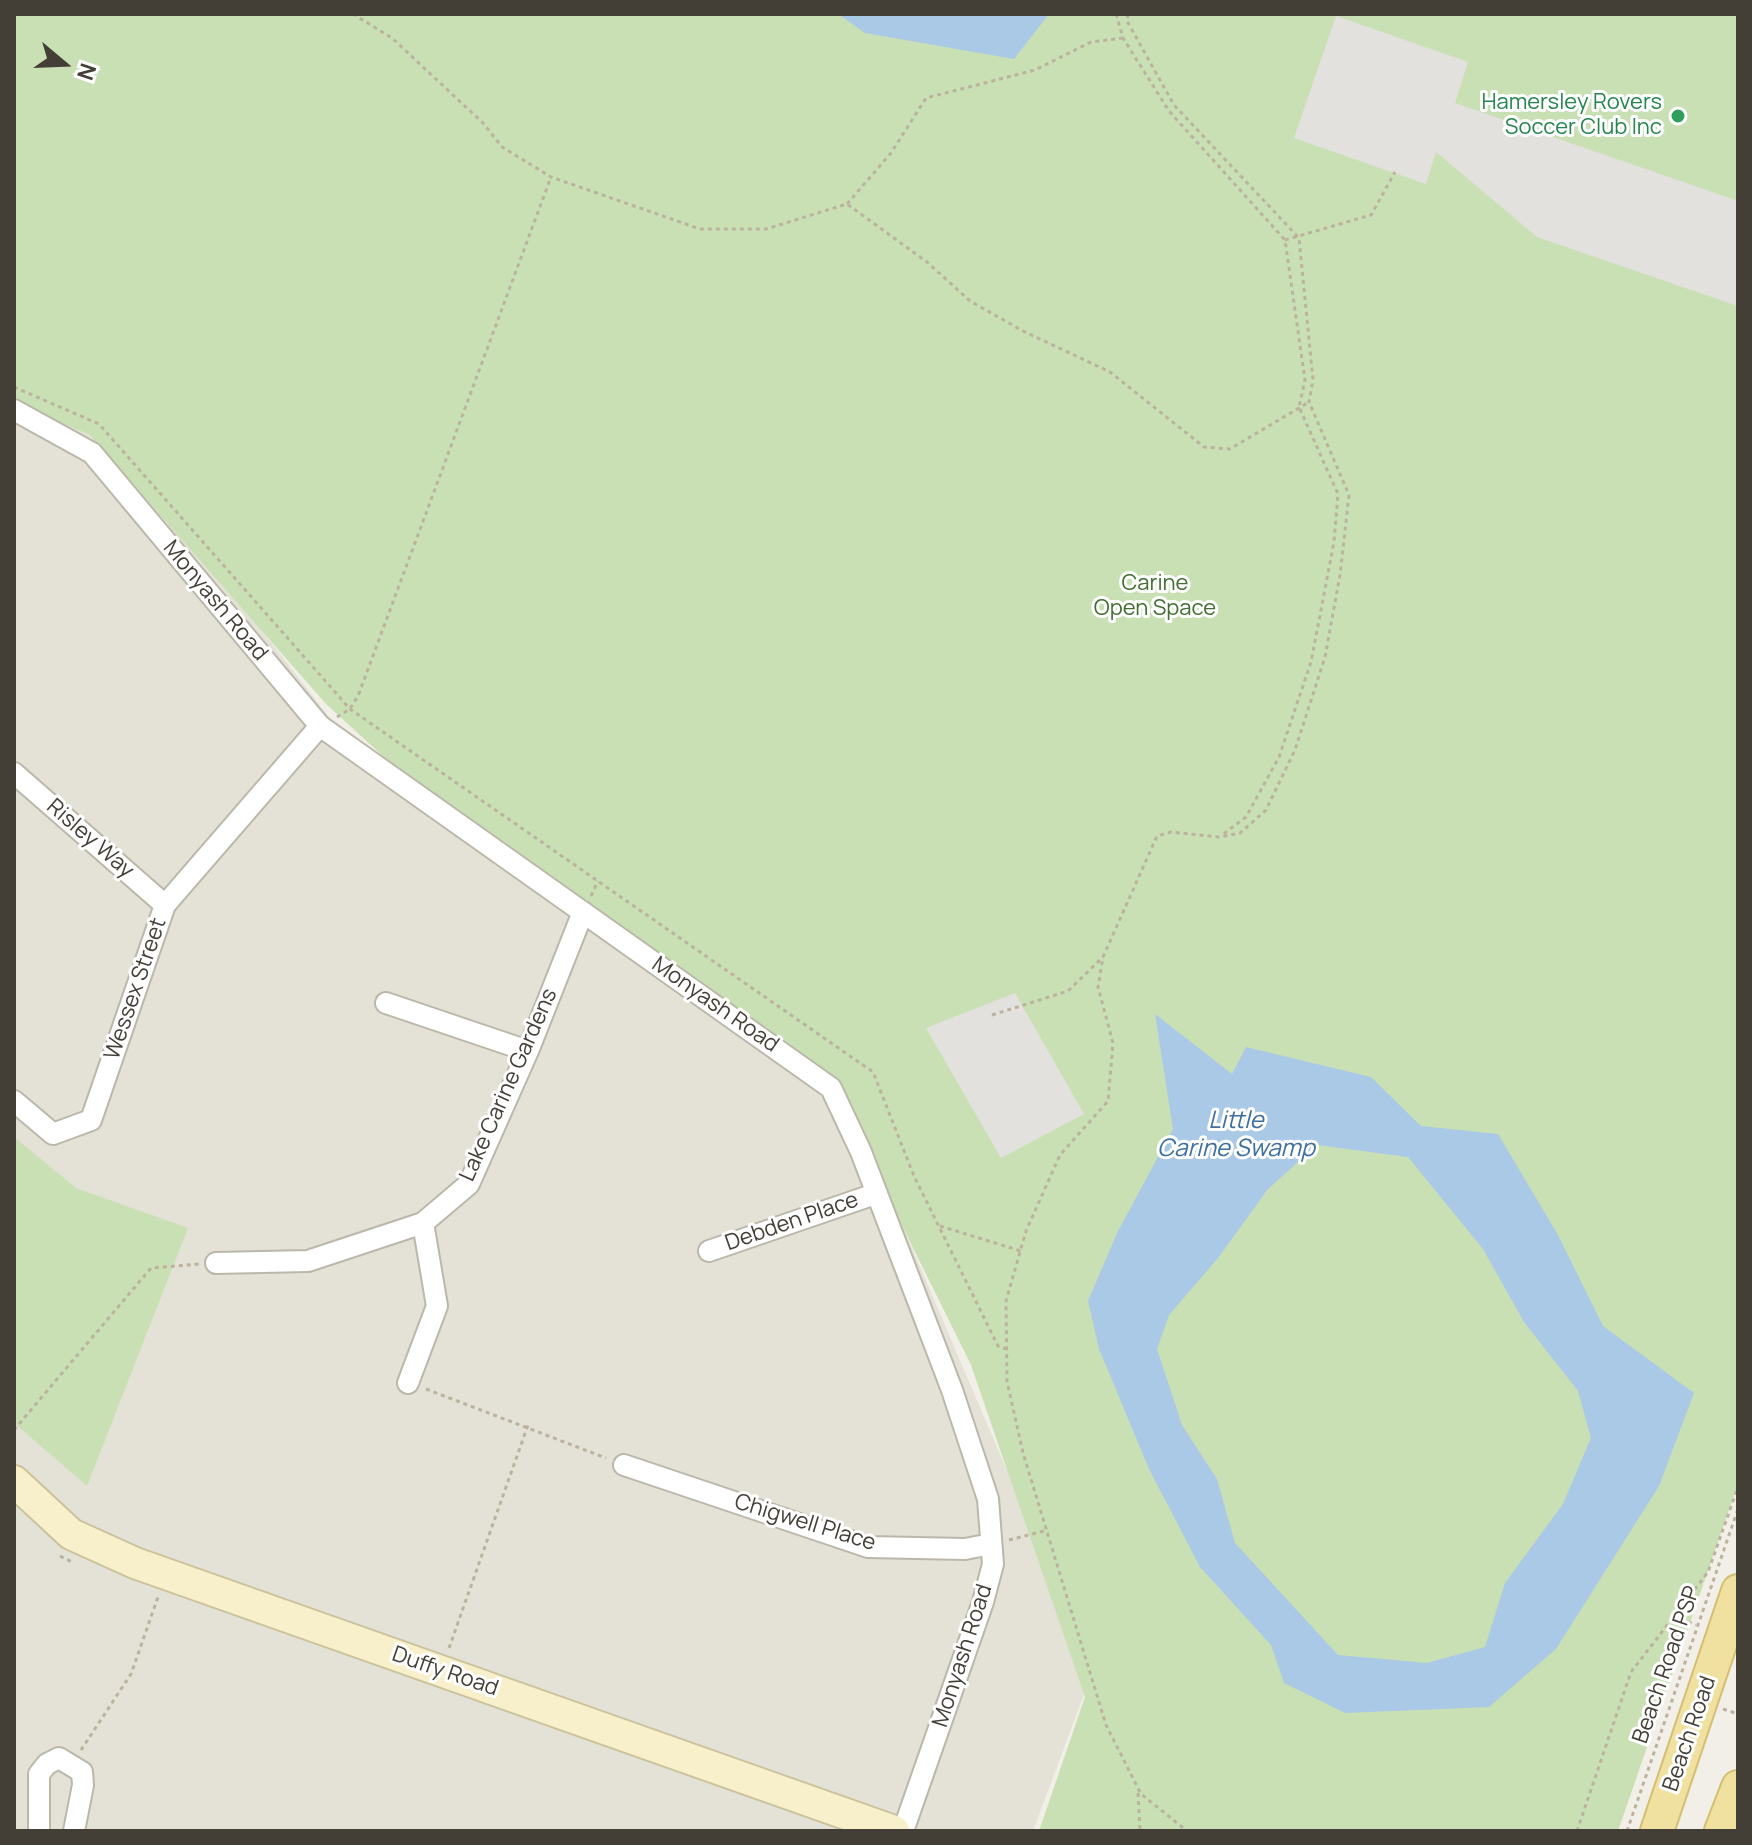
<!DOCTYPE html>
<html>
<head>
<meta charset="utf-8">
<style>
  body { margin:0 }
  #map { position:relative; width:1752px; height:1845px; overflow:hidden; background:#f1efe7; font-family:Manrope,sans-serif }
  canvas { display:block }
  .frame { position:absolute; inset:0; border:16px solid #433f37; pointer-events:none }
  .north { position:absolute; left:24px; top:24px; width:80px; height:80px; -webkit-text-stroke:6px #fff; paint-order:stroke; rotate:109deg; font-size:22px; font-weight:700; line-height:32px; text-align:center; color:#433f37 }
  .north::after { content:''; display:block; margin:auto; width:28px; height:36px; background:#433f37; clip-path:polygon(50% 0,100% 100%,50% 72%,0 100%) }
</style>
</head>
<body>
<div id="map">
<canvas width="1752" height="1845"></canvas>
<div class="frame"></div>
<div class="north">N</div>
</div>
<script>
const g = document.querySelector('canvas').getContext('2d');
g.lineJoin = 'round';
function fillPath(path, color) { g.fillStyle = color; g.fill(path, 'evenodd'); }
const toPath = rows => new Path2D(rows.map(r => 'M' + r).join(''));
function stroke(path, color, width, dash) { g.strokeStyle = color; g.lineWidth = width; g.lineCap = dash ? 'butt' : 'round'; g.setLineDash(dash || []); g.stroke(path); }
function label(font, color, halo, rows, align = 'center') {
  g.font = font + ' Manrope,sans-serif'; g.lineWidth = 6; g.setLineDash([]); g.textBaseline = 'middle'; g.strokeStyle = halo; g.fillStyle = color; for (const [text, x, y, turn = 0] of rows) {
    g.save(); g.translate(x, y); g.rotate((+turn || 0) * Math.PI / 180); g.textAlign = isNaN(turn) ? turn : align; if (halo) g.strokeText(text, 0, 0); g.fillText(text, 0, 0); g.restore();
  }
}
fillPath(toPath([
  [14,389,100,421,328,716,450,808,839,1077,1014,1487,1086,1689,1033,1831,14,1831]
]), '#e4e1d6');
fillPath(toPath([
  [14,14,1738,14,1738,1484,1618,1831,1039,1831,1085,1697,971,1365,830,1080,431,800,326,704,90,435,14,403],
  [14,1137,76,1188,188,1228,87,1486,14,1423]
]), '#c9e0b4');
fillPath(toPath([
  [1336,16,1468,62,1455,103,1738,201,1738,306,1537,237,1436,152,1426,184,1294,138],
  [1015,993,1084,1114,1001,1158,926,1028]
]), '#e3e1de');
fillPath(toPath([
  [838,14,1049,14,1014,59,865,33],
  [1155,1014,1232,1074,1246,1047,1371,1077,1421,1126,1498,1134,1558,1235,1603,1326,1694,1393,1659,1486,1556,1649,1489,1707,1345,1713,1284,1683,1271,1645,1200,1567,1149,1469,1099,1349,1088,1301,1117,1233,1173,1129],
  [1317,1145,1408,1157,1483,1249,1524,1322,1578,1391,1591,1438,1563,1504,1505,1583,1485,1647,1427,1663,1338,1655,1235,1543,1217,1479,1182,1425,1157,1349,1169,1315,1218,1258,1268,1189]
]), '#aac9e7');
const minor = toPath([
  [14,410,92,453,320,726,831,1088,861,1152,952,1390,988,1499,993,1564,983,1602,903,1831],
  [14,773,165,905],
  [386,1003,528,1051],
  [14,1101,53,1134,91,1120,165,905,320,726],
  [709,1251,875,1194],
  [216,1263,308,1261,423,1223,469,1184,528,1051,583,912],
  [408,1383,437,1306,423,1223],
  [624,1465,868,1547,965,1549,991,1544],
  [39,1831,39,1774,47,1764,59,1758,82,1772,83,1785,74,1831]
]);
const secondary = toPath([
  [14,1481,71,1534,135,1563,894,1831]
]);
const primary = toPath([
  [1657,1831,1738,1591],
  [1721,1831,1738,1787]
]);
stroke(minor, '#bbb7ab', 24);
stroke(secondary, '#cbc39c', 34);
stroke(primary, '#d4bf72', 36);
stroke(toPath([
  [353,14,392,38,483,123,502,147,551,177,700,229,766,229,847,204,927,262,970,301,1023,331,1110,372,1204,447,1230,449,1309,402],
  [1116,14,1123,38,1169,111,1285,240,1305,380,1299,407,1338,494,1334,542,1311,662,1279,757,1246,817,1222,835],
  [1128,14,1127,21,1174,105,1299,238,1313,380,1309,402,1349,495,1340,575,1325,657,1295,750,1266,810,1240,833,1219,837,1171,832,1157,836,1103,957,1098,987,1113,1043,1108,1101,1060,1155,1026,1231,1006,1301,1007,1381,1023,1453,1106,1725,1141,1794,1187,1831],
  [847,204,891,153,926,98,1035,70,1091,42,1123,38],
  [1285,240,1371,215,1395,172],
  [14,387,99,424,350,709,873,1072,914,1176,998,1346,1006,1349],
  [337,717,350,709,358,696,551,177],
  [591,896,598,881],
  [992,1015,1068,991,1103,957],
  [940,1226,1021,1251],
  [426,1389,606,1458],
  [14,1430,151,1268,200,1264],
  [1009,1540,1048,1530],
  [60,1556,74,1563],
  [1673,1616,1696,1625],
  [449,1648,528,1425],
  [1723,1709,1738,1714],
  [81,1750,131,1674,158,1597],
  [1138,1793,1140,1831],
  [1577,1831,1631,1672,1708,1572,1738,1487],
  [1627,1831,1738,1509]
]), '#bbb39e', 3, [4, 4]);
stroke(minor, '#fff', 20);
stroke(secondary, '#f8f0ca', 30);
stroke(primary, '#f1e1a0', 32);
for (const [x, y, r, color] of [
  [1678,116,8,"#2e9e5b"]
]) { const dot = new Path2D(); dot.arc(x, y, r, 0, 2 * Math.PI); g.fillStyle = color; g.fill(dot); stroke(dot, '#fff', 3); }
label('22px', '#27864d', '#fff', [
  ["Hamersley Rovers",1662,103],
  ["Soccer Club Inc",1662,128]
], 'right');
label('22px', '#436e31', '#fff', [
  ["Carine",1155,584],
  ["Open Space",1155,609]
]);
label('22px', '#433f37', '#fff', [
  ["Monyash Road",215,601,50],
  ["Risley Way",90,839,41],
  ["Wessex Street",136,989,-71],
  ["Monyash Road",715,1005,35],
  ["Lake Carine Gardens",509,1085,-66],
  ["Debden Place",792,1222,-19],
  ["Chigwell Place",805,1523,17],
  ["Monyash Road",963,1656,-72],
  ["Beach Road PSP",1667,1665,-71],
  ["Duffy Road",445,1672,19],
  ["Beach Road",1690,1734,-71]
]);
label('italic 24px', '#3e6fa1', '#fff', [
  ["Little",1236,1121],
  ["Carine Swamp",1236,1149]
]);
</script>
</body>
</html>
